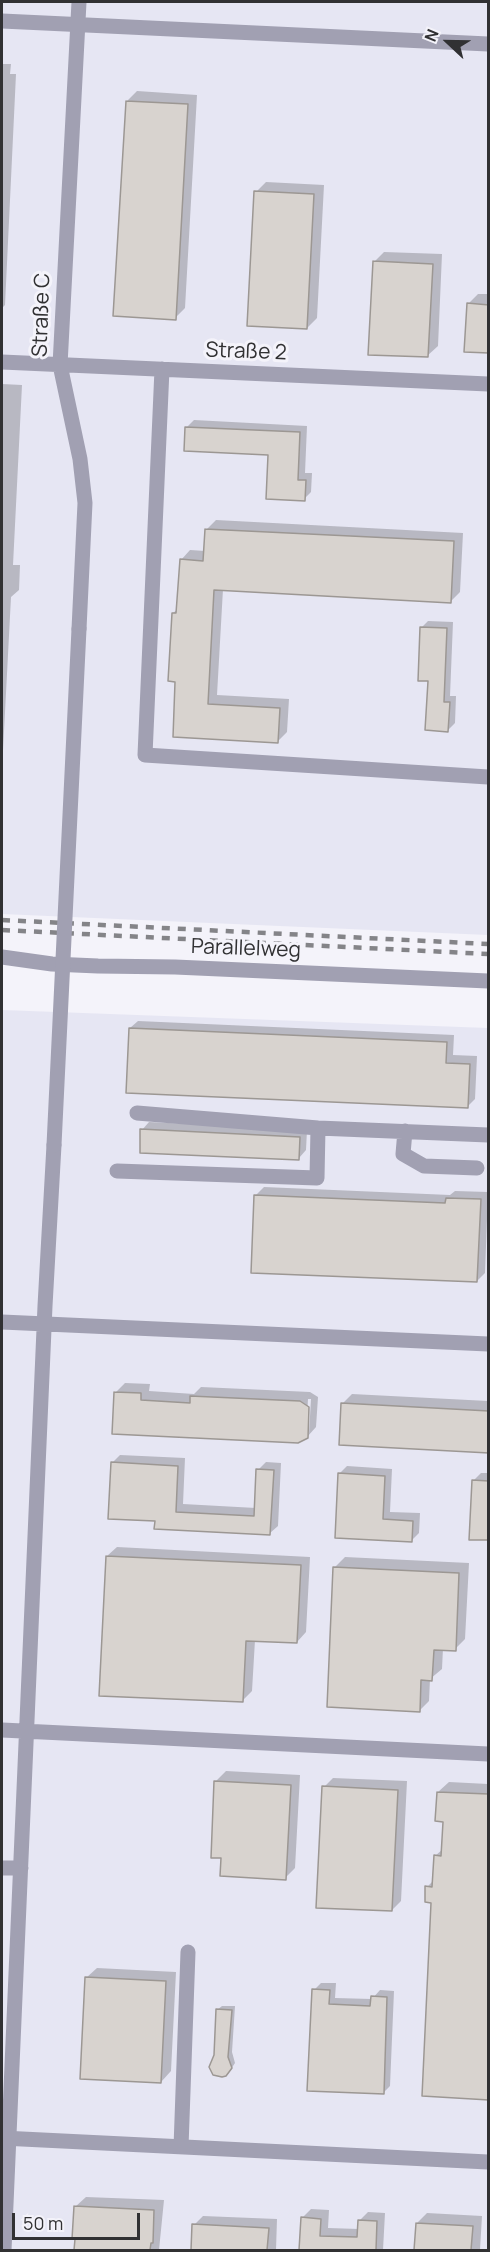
<!DOCTYPE html>
<html>
<head>
<meta charset="utf-8">
<style>
  body { margin:0 }
  #map { position:relative; width:490px; height:2252px; overflow:hidden; background:#f4f3fa; font-family:Manrope,sans-serif }
  canvas { display:block }
  .frame { position:absolute; inset:0; border:3px solid #313133; pointer-events:none }
  .north { position:absolute; left:418px; top:12px; width:60px; height:60px; -webkit-text-stroke:4px #f4f3fa; paint-order:stroke; rotate:292deg; font-size:16px; font-weight:700; line-height:24px; text-align:center; color:#313133 }
  .north::after { content:''; display:block; margin:auto; width:21px; height:27px; background:#313133; clip-path:polygon(50% 0,100% 100%,50% 72%,0 100%) }
  .scale { position:absolute; left:12px; top:2213px; width:128px; height:27px; box-sizing:border-box; border:3px solid #313133; border-top:0; padding-left:8px; font-size:18px; line-height:21px; white-space:nowrap; color:#313133; -webkit-text-stroke:4px #f4f3fa; paint-order:stroke }
</style>
</head>
<body>
<div id="map">
<canvas width="490" height="2252"></canvas>
<div class="frame"></div>
<div class="north">N</div>
<div class="scale">50 m</div>
</div>
<script>
const g = document.querySelector('canvas').getContext('2d');
g.lineJoin = 'round';
function fillPath(path, color) { g.fillStyle = color; g.fill(path, 'evenodd'); }
const toPath = rows => new Path2D(rows.map(r => 'M' + r).join(''));
function stroke(path, color, width, dash) { g.strokeStyle = color; g.lineWidth = width; g.lineCap = dash ? 'butt' : 'round'; g.setLineDash(dash || []); g.stroke(path); }
function label(font, color, halo, rows, align = 'center') {
  g.font = font + ' Manrope,sans-serif'; g.lineWidth = 6; g.setLineDash([]); g.textBaseline = 'middle'; g.strokeStyle = halo; g.fillStyle = color; for (const [text, x, y, turn = 0] of rows) {
    g.save(); g.translate(x, y); g.rotate((+turn || 0) * Math.PI / 180); g.textAlign = isNaN(turn) ? turn : align; if (halo) g.strokeText(text, 0, 0); g.fillText(text, 0, 0); g.restore();
  }
}
fillPath(toPath([
  [2,2,488,2,488,935,2,914],
  [2,1010,488,1028,488,2250,2,2250]
]), '#e6e6f3');
fillPath(toPath([
  [2,64,11,64,10,74,16,74,5,305,2,308],
  [137,91,197,95,185,308,175,318,127,101],
  [266,182,324,185,317,318,307,328,256,192],
  [384,252,442,254,438,346,427,356,374,262],
  [478,294,488,294,488,352,468,304],
  [2,384,22,385,13,565,20,565,19,590,11,597,2,770],
  [194,420,307,426,305,473,312,473,311,492,304,499,270,453,186,428],
  [216,520,463,533,460,592,451,601,223,589,217,695,289,699,287,732,278,741,174,736,177,680,173,613,178,609,181,560,190,550,205,551,207,529],
  [428,621,453,622,450,696,456,696,455,723,448,730,429,680,421,628],
  [138,1021,454,1035,453,1055,477,1056,475,1099,467,1107,130,1028],
  [149,1122,307,1130,306,1150,299,1158,142,1130],
  [264,1187,450,1195,455,1191,488,1192,485,1273,477,1281,256,1195],
  [125,1383,150,1384,149,1391,194,1394,201,1387,310,1392,318,1397,316,1427,307,1437,114,1432,116,1392],
  [308,1399,311,1399,309,1434,306,1434],
  [352,1394,488,1401,488,1451,342,1404],
  [120,1455,185,1458,183,1504,256,1508,258,1470,266,1462,281,1463,278,1526,270,1533,156,1520,112,1463],
  [347,1466,392,1469,390,1512,420,1513,419,1533,411,1541,336,1537,339,1474],
  [481,1473,488,1473,488,1539,473,1481],
  [117,1547,310,1557,306,1632,297,1642,255,1640,252,1691,243,1700,107,1556],
  [345,1557,469,1563,465,1639,455,1649,443,1648,442,1669,430,1679,429,1701,419,1711,335,1567],
  [226,1771,300,1775,295,1868,285,1878,223,1857,216,1781],
  [333,1778,407,1781,401,1901,392,1910,324,1787],
  [449,1782,488,1784,488,2098,433,1901,427,1887,434,1880,435,1856,443,1849,444,1820,438,1792],
  [97,1968,176,1972,171,2071,161,2082,86,1978],
  [321,1983,336,1983,335,1998,372,1999,380,1990,394,1991,390,2086,383,2093,314,1990],
  [222,2006,235,2006,232,2052,235,2063,231,2069,216,2055,217,2010],
  [86,2197,164,2200,159,2250,75,2250,75,2207],
  [311,2209,329,2210,328,2228,359,2229,359,2221,368,2212,385,2213,383,2250,300,2250,302,2218],
  [427,2213,482,2216,480,2250,416,2250,417,2223],
  [203,2216,277,2219,276,2250,193,2250,194,2225]
]), '#0003');
const building = toPath([
  [126,101,188,104,176,320,113,316,126,101],
  [254,191,314,194,307,329,247,326,254,191],
  [373,261,433,264,428,357,368,355,373,261],
  [467,303,489,305,489,353,464,352,467,303],
  [185,427,300,432,298,480,306,480,305,501,266,499,268,455,184,451,185,427],
  [205,529,454,541,451,603,214,590,208,704,280,708,278,743,173,737,175,682,168,681,172,613,176,613,180,559,203,561,205,529],
  [420,627,447,628,444,702,450,702,448,732,425,730,428,681,418,681,420,627],
  [129,1028,447,1042,446,1063,470,1064,468,1108,126,1093,129,1028],
  [140,1129,300,1137,299,1160,140,1153,140,1129],
  [254,1195,445,1203,446,1198,481,1199,477,1282,251,1273,254,1195],
  [114,1392,141,1393,141,1400,190,1403,190,1396,300,1401,309,1407,308,1438,298,1443,112,1434,114,1392],
  [341,1403,489,1411,489,1453,339,1445,341,1403],
  [111,1462,178,1466,176,1512,254,1516,256,1469,274,1470,270,1535,154,1529,155,1521,108,1519,111,1462],
  [338,1473,385,1476,383,1519,413,1521,412,1542,335,1538,338,1473],
  [472,1480,489,1481,489,1540,469,1540,472,1480],
  [106,1556,301,1565,297,1643,246,1641,243,1702,99,1696,106,1556],
  [333,1567,459,1573,456,1651,434,1650,432,1681,421,1680,420,1712,327,1707,333,1567],
  [214,1781,291,1785,286,1880,220,1876,221,1858,211,1858,214,1781],
  [322,1786,398,1790,392,1911,316,1908,322,1786],
  [437,1792,489,1794,489,2100,422,2096,431,1903,425,1902,425,1886,432,1887,434,1855,441,1856,443,1822,435,1821,437,1792],
  [85,1977,166,1981,161,2083,80,2079,85,1977],
  [312,1989,330,1990,329,2004,370,2006,371,1996,387,1997,384,2094,307,2091,312,1989],
  [216,2009,232,2010,228,2057,232,2068,226,2076,222,2077,213,2075,209,2067,214,2055,216,2009],
  [74,2206,154,2210,153,2243,151,2243,150,2250,74,2250,75,2239,72,2239,74,2206],
  [301,2217,321,2219,320,2236,357,2237,358,2220,377,2221,376,2250,299,2250,301,2217],
  [416,2223,473,2226,471,2250,414,2250,416,2223],
  [192,2224,269,2228,267,2250,191,2250,192,2224]
]);
fillPath(building, '#d8d3cf');
stroke(building, '#9c9793', 1.5);
stroke(toPath([
  [79,2,60,365,80,459,85,503,79,629],
  [2,21,488,44],
  [2,362,488,384],
  [162,369,145,755,488,777],
  [2,957,52,964,98,966,175,967,488,981],
  [137,1113,318,1128,488,1135],
  [405,1131,403,1154,424,1166,477,1168],
  [117,1171,317,1178,318,1128],
  [2,1322,488,1344],
  [2,1730,488,1754],
  [2,1868,21,1868],
  [2,2138,488,2162],
  [181,2147,188,1952],
  [4,2250,45,1306,54,1145]
]), '#a1a0b2', 15);
stroke(toPath([
  [2,920,488,944],
  [2,930,488,954]
]), '#848488', 4.5, [8, 8]);
stroke(toPath([
  [54,1145,79,629]
]), '#a1a0b2', 15);
label('21px', '#313133', '#f4f3fa', [
  ["Straße C",42,315,-88],
  ["Straße 2",246,352,2],
  ["Parallelweg",246,949,2]
]);
</script>
</body>
</html>
